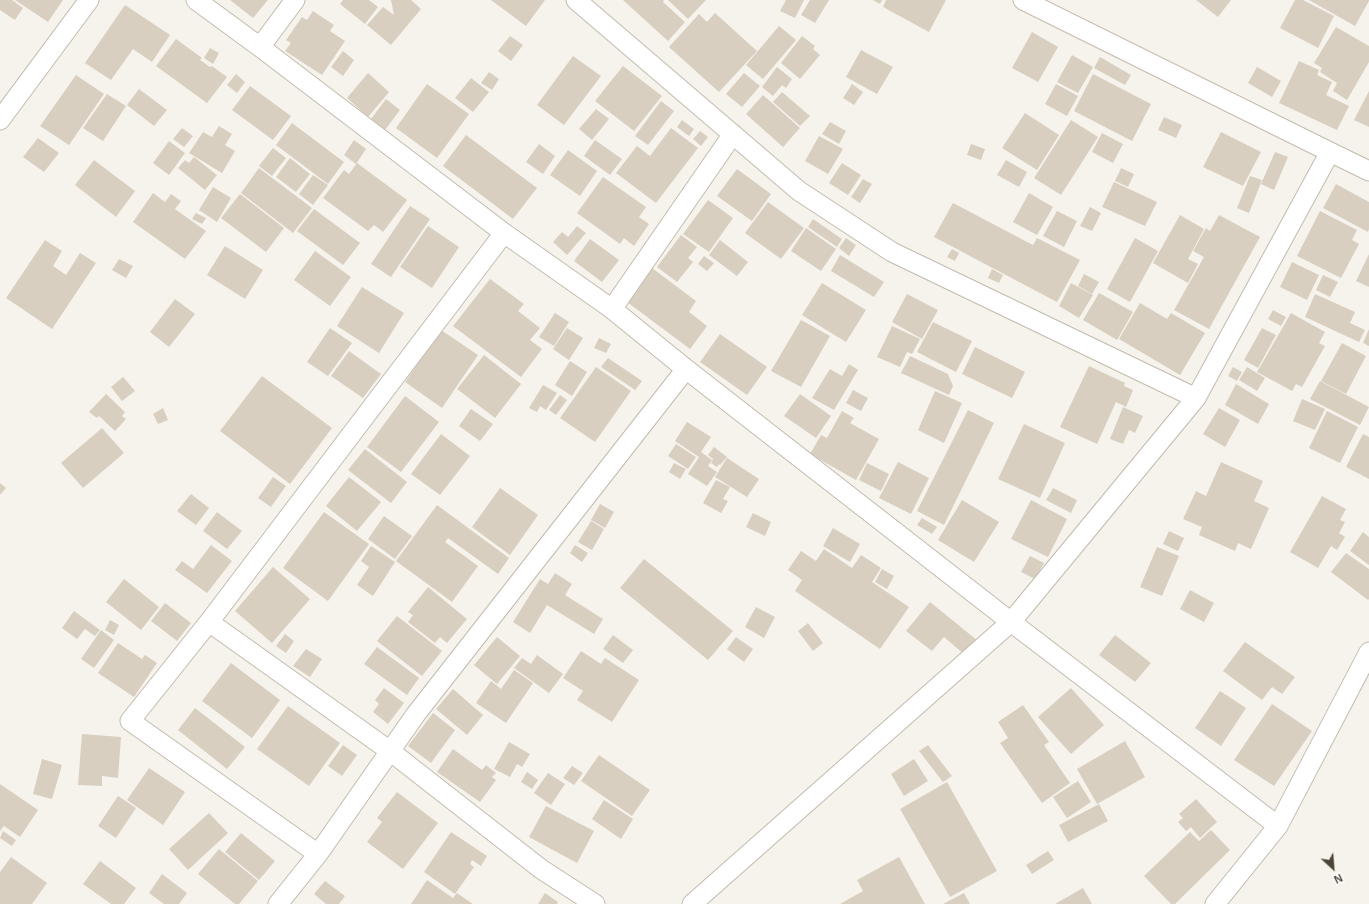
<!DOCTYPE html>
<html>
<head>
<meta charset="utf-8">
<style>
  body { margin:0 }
  #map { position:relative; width:1369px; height:904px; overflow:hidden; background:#f6f3ec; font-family:Helvetica,sans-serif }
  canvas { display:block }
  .north { position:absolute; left:1313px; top:848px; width:40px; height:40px; -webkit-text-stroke:3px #fff; paint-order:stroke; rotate:154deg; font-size:11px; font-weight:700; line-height:16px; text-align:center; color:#4b4439 }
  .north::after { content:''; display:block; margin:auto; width:14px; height:18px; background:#4b4439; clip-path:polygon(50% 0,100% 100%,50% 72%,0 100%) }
</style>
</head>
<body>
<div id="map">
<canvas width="1369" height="904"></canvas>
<div class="north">N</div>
</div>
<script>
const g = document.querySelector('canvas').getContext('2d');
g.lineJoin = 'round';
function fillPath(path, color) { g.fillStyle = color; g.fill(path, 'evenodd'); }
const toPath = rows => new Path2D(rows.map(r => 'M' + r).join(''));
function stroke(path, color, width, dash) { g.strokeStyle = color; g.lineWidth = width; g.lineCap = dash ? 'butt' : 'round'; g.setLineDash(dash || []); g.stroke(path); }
fillPath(toPath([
  [0,0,12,0,23,8,15,20,0,10],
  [15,0,63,0,48,22],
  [230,0,268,0,253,18],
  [343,0,369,0,378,7,365,24,340,4],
  [391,0,411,0,421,9,391,45,367,25,383,7,394,15],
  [491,0,545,0,526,26],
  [623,0,664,0,663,2,685,22,668,41],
  [668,0,706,0,688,19],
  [786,0,804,0,795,18,780,11],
  [810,0,829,0,815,23,801,15],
  [873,0,882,0,880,4],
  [886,0,946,0,929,32,883,7],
  [1196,0,1231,0,1218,17],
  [1295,0,1303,0,1334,16,1318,48,1280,28],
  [1309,0,1369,0,1369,1,1355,26],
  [125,5,170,35,152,62,133,49,111,80,85,63],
  [313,11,334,25,330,31,345,41,322,75,285,51,291,43,286,40,302,17,307,20],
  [715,13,757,51,719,92,669,47,699,14,707,22],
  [779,26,796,40,763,79,746,65],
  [1336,27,1369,46,1369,62,1347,100,1333,91,1337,83,1320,72,1322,68,1314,63],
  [1032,32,1058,47,1038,82,1012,68],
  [510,36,523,45,511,61,498,51],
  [802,36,815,46,813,49,820,55,800,79,781,63],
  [176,39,202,58,200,60,210,67,212,66,227,77,207,103,156,66],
  [210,48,219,53,213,64,204,58],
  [861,50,893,67,877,94,846,77],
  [343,51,354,60,343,76,331,67],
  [1072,55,1093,67,1078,93,1057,82],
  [573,56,601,76,564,125,537,105],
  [1100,57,1131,75,1125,85,1094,68],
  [1299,61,1319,70,1317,75,1332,82,1326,95,1349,106,1337,130,1279,103],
  [623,66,662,96,634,131,595,101],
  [777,67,792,79,786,88,782,85,773,96,762,87],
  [1257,67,1281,81,1272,97,1248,83],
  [489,72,499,79,492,90,481,83],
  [368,73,389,92,368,117,347,98],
  [744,73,760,86,742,107,726,94],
  [236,74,245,82,237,93,227,85],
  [1093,74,1151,104,1132,141,1074,111],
  [76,75,104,94,69,145,40,126],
  [471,78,489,92,473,112,455,98],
  [427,84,469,114,437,158,396,128],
  [852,84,863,92,854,105,843,98],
  [1056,84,1078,96,1067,116,1045,104],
  [250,86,291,116,273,140,232,110],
  [139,89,167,110,154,126,127,105],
  [1369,91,1369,127,1354,120],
  [782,92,810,116,800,126,773,102],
  [107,94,126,106,103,141,83,128],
  [763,95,800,128,783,147,746,114],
  [386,99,400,110,385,130,371,119],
  [661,101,674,111,648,145,635,136],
  [596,109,609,119,592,140,579,129],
  [1025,113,1059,135,1037,170,1002,148],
  [1164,117,1182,125,1176,138,1158,130],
  [682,120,694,129,689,136,677,127],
  [1071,120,1098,137,1061,195,1034,178],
  [830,122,846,131,839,144,822,134],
  [292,123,344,162,328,184,276,145],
  [219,126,232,134,225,145,235,151,222,173,189,153,203,132,212,137],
  [182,128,193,136,184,147,173,139],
  [671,128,698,148,656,203,616,173,637,146,650,156],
  [700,131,708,137,701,146,693,139],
  [1221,132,1261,152,1243,186,1203,167],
  [1102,133,1123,144,1113,163,1092,152],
  [466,135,537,188,513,219,443,166],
  [819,136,843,149,828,174,805,161],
  [38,138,59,153,44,172,23,157],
  [354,140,366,149,356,164,344,155],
  [595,140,622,159,610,175,584,156],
  [169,141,185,153,169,175,153,163],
  [539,144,555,156,543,174,526,162],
  [971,144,985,149,981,160,967,155],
  [273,148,286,158,272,176,259,166],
  [568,150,597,171,580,196,550,175],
  [1275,152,1288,157,1274,190,1261,184],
  [194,157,217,175,205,190,178,168,185,160,189,163],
  [290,158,310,174,296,192,276,177],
  [94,160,135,191,116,217,75,185],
  [1006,160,1027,172,1019,187,997,175],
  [357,163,407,200,383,232,374,225,368,231,323,198,344,170,349,174],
  [842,163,861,175,848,195,829,183],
  [259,168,312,208,293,233,241,193],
  [1121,168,1134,174,1128,187,1115,181],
  [737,169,771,194,752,221,717,196],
  [313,175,328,185,313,205,299,194],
  [1250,176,1262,180,1249,213,1237,208],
  [603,177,646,207,639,217,649,224,634,246,624,238,620,244,577,213],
  [863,179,872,184,860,203,851,197],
  [1114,182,1157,202,1145,226,1102,207],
  [1336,184,1369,202,1369,229,1368,232,1323,208],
  [213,187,231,198,217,222,199,210],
  [153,193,165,202,171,194,181,201,175,209,206,231,185,259,133,222],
  [1029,193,1053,207,1037,235,1013,222],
  [240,194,284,228,266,252,221,218],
  [708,200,733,218,709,252,683,234],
  [768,202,804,228,781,259,745,233],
  [953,203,1033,245,1037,238,1080,260,1057,302,934,237],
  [410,206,430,219,391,277,371,264],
  [1090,207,1101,213,1092,231,1080,226],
  [314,209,360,243,343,265,297,231],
  [1057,211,1077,221,1064,247,1043,236],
  [1320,211,1357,230,1352,240,1359,244,1341,278,1297,256],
  [196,213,206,218,202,224,192,219],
  [1180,215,1204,229,1188,259,1198,264,1188,283,1153,263],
  [1219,215,1260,237,1209,329,1174,310,1204,257,1193,251,1206,228,1210,231],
  [813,219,842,239,837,247,808,227],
  [428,226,459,247,432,288,400,267],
  [577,226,586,233,567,255,553,242,562,232,568,237],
  [806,228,836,249,821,271,791,251],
  [681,235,697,247,688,258,693,262,677,282,657,267],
  [846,238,856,245,849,256,839,248],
  [1135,238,1158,251,1130,302,1107,289],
  [590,239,619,260,602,282,574,261],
  [45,240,62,251,53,266,66,275,80,253,96,263,52,329,6,298],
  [720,240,748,262,737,276,709,255],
  [225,246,263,270,245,299,207,275],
  [952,249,959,253,955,261,947,257],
  [315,251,351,277,330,306,294,280],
  [1369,254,1369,287,1356,281],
  [840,255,884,282,874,297,831,271],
  [704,256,714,263,707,271,698,264],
  [119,259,133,266,126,278,112,270],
  [1292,262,1319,275,1307,300,1280,287],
  [652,268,696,301,689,312,707,326,690,349,627,302],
  [992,269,1003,275,999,283,988,278],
  [1084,274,1099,282,1092,294,1078,286],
  [1323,275,1338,282,1330,297,1316,290],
  [490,279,524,304,518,311,540,328,530,340,542,349,521,377,453,326],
  [822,283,866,310,846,342,802,315],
  [1071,283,1093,295,1079,318,1059,306],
  [362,287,404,313,379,353,337,326],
  [1099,293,1133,312,1117,340,1083,320],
  [907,294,938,310,922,339,892,322],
  [1315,294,1355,312,1350,323,1365,330,1359,342,1305,317],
  [175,299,195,314,169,347,150,332],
  [1140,303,1167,319,1171,313,1205,333,1180,375,1119,339],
  [1273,310,1286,317,1281,326,1268,319],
  [555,313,569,322,554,346,539,337],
  [1291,313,1325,332,1319,343,1325,346,1302,387,1296,384,1292,391,1257,372],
  [801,320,830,336,801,387,771,371],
  [933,322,972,341,956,372,917,352],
  [892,326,920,339,912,354,907,352,900,367,877,357],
  [330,328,352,343,328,376,307,362],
  [567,328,583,338,569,360,553,349],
  [1262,328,1276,335,1258,368,1244,360],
  [1369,329,1369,346,1363,343],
  [441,330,478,355,442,408,405,382],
  [720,334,767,367,747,395,700,362],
  [599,338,611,344,606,353,594,348],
  [1342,343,1366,356,1346,394,1321,381],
  [975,347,1025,372,1012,398,962,374],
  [349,351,381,374,363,398,331,376],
  [484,355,521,384,495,418,457,389],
  [910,356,948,374,953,386,949,395,901,373],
  [608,358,642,381,635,390,601,367],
  [570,361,587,372,572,396,555,385],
  [849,364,858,370,834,410,812,398,830,369,842,376],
  [1089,366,1125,383,1124,386,1133,390,1126,407,1116,402,1097,444,1060,427],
  [596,367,631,391,595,442,560,418],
  [1233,367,1242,372,1237,381,1228,376],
  [1247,367,1265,378,1257,391,1239,380],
  [262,376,332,428,290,484,220,431],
  [123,377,135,391,122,401,111,387],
  [1320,381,1369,407,1360,425,1310,399],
  [1236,384,1269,404,1258,424,1225,405],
  [543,385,557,393,546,410,540,406,537,412,529,408],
  [853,390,868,398,861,411,846,403],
  [935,391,962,403,944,443,918,430],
  [106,394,125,412,122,416,126,419,115,431,99,416,97,418,89,412],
  [800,394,831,416,816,438,784,416],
  [560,395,567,400,556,415,549,410],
  [405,396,439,422,401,472,367,447],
  [1302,399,1325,409,1315,430,1293,421],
  [1123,407,1143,416,1135,433,1129,430,1123,444,1110,439],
  [163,408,168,420,158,424,153,414],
  [1219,408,1240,420,1225,447,1203,434],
  [471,409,493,424,480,441,459,426],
  [968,410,994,423,944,525,917,511],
  [842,411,854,418,850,423,879,439,856,480,810,454,821,435,827,438],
  [1327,411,1358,427,1340,463,1309,448],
  [687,422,711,437,701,452,712,460,708,466,717,472,707,486,688,474,699,457,675,441],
  [1024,424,1065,443,1040,498,998,479],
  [102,428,124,453,83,488,61,463],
  [441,434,470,456,440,495,411,474],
  [1363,434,1369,437,1369,479,1346,467],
  [676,444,696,457,688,469,668,456],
  [714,447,727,457,720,465,719,464,717,467,711,463,713,459,708,455],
  [365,449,407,482,391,503,348,470],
  [727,458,759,479,747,497,715,477],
  [898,462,929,478,911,514,879,498],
  [1221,462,1263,481,1254,501,1269,508,1251,549,1238,543,1235,551,1199,535,1202,527,1183,519,1196,491,1206,496],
  [674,463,686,469,680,479,669,472],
  [867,463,889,474,881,491,859,480],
  [273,477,286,486,271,507,258,498],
  [349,477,381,502,357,531,326,506],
  [716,480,730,487,723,499,728,501,721,513,703,503],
  [0,483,6,488,0,495],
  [500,488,538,515,510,555,472,527],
  [1053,488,1077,500,1071,513,1046,500],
  [191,494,209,508,196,525,177,511],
  [1322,496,1346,509,1340,520,1345,522,1339,533,1345,537,1337,550,1331,546,1318,568,1290,552],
  [962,500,999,522,974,562,938,540],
  [1031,500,1067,519,1048,557,1011,539],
  [600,504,614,512,605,528,591,520],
  [437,505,509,558,498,574,448,538,445,542,478,566,452,602,396,561],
  [217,512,242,531,227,549,203,531],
  [324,512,369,544,328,601,283,568],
  [753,513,771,522,765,536,746,527],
  [384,516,412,536,395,559,368,539],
  [922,518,937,527,932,534,917,525],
  [591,521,604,529,592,550,578,542],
  [833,528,860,544,850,562,823,546],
  [1169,531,1184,538,1178,551,1163,544],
  [1363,532,1369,537,1369,565,1350,551],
  [211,545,232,561,207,593,175,570,182,561,193,569],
  [575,545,588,553,582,562,570,553],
  [371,546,395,562,373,596,357,585,369,567,361,561],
  [1157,547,1179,556,1162,596,1140,587],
  [824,549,852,568,861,555,881,568,872,582,909,607,880,649,795,591,802,580,788,570,801,551,816,561],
  [1346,553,1369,569,1369,599,1368,600,1331,572],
  [1030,556,1044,563,1035,579,1021,572],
  [644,559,733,631,708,660,620,588],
  [273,567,310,599,272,643,235,611],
  [882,569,894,576,887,589,875,582],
  [555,573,572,584,565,595,603,619,594,634,547,605,530,633,513,622,540,579,548,584],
  [124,579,159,607,141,630,106,602],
  [428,587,467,619,447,643,440,637,435,643,408,622,413,615,408,612],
  [1190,590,1214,603,1204,622,1180,609],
  [930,602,978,641,965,655,944,637,932,651,906,631],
  [165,603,191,623,177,641,151,621],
  [756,607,775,617,764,638,745,627],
  [74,611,100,630,95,636,85,629,77,639,62,628],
  [397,616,442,651,422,676,377,641],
  [110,620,119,625,114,635,105,630],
  [808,623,823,643,813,651,798,631],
  [101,630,114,640,94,668,81,659],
  [285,634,294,641,286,653,276,646],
  [613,635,633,650,623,663,603,649],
  [1115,635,1151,663,1135,682,1099,655],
  [497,637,520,656,497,684,474,665],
  [736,637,753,649,744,662,727,649],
  [1245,642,1295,677,1282,694,1272,687,1262,700,1223,671],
  [118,643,142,659,145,655,157,663,134,697,98,673],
  [377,647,419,678,407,695,364,664],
  [306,649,322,659,310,677,293,666],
  [581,651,601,664,605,658,639,680,612,722,577,700,583,691,563,678],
  [537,655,563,674,549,693,514,668,522,658,531,664],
  [231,663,280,700,252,738,202,701],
  [514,670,533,683,506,723,476,703,491,681,501,689],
  [384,688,404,703,388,724,373,712,379,704,375,700],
  [1071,688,1104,725,1071,754,1038,717],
  [453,689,483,715,467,735,436,709],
  [1220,691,1246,708,1221,746,1195,728],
  [1272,704,1312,731,1274,786,1234,760],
  [1023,705,1049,742,1044,745,1070,783,1042,803,1000,743,1008,738,998,722],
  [288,706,340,743,309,786,257,749],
  [195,708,245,747,227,769,178,730],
  [433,713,455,730,431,763,408,746],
  [82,734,121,737,118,778,102,776,102,786,78,785],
  [1125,741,1145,777,1097,804,1077,769],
  [509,742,530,754,522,767,517,764,510,777,494,769],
  [343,745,357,755,342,776,328,766],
  [928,745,952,776,943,782,919,751],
  [453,749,482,770,486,765,496,773,492,777,496,780,480,802,437,772],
  [599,755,650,790,632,816,581,781],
  [42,759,62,765,52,799,33,794],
  [914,759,928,781,904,796,891,774],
  [572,766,583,773,574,785,563,778],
  [149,768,185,792,163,825,127,800],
  [527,772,538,780,532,789,521,782],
  [548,773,565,784,551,805,534,793],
  [1078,781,1091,802,1067,818,1053,797],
  [947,782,997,871,950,897,900,809],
  [0,784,38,810,20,837,4,826,0,831],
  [397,792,438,823,403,869,367,842,382,822,377,818],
  [118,796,136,808,116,838,98,826],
  [1196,799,1217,822,1200,838,1191,827,1186,831,1178,822,1183,818,1179,814],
  [604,800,633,819,621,839,592,819],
  [1099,804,1108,821,1068,842,1059,825],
  [546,806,594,831,577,863,529,837],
  [209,813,228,833,188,870,169,849],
  [1211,830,1230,850,1175,904,1171,904,1144,876,1190,832,1199,841],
  [3,831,16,840,12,846,0,838],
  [451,832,487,856,481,866,472,860,470,864,474,867,455,894,424,872],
  [241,833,275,861,259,880,225,852],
  [219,849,258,881,239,904,235,904,198,874],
  [1048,851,1054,860,1032,874,1026,865],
  [11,857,47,883,32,904,0,904,0,872],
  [899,857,925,904,840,904,863,891,857,880],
  [100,861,136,888,124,904,111,904,83,884],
  [162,874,187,893,179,904,164,904,149,893],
  [427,880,453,898,457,893,473,904,411,904],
  [325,881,345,896,339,904,326,904,314,894],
  [1083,888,1092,904,1055,904],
  [545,893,558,902,557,904,538,904],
  [964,893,970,904,943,904]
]), '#d8cfc1');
const minor = toPath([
  [196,0,260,47],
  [295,0,260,47,504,233,612,309,733,134],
  [576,0,799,191,892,252,1196,398,1330,152,1369,171],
  [1023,0,1330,152],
  [0,120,89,0],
  [504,233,209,622,130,721,318,854,416,714,686,369],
  [612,309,686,369,1011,622,1278,826],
  [209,622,390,751,541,869,595,904],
  [278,904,318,854],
  [692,904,1011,622,1196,398],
  [1215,904,1278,826,1369,652]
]);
stroke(minor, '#c2bbae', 21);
stroke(minor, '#fff', 19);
</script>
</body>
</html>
